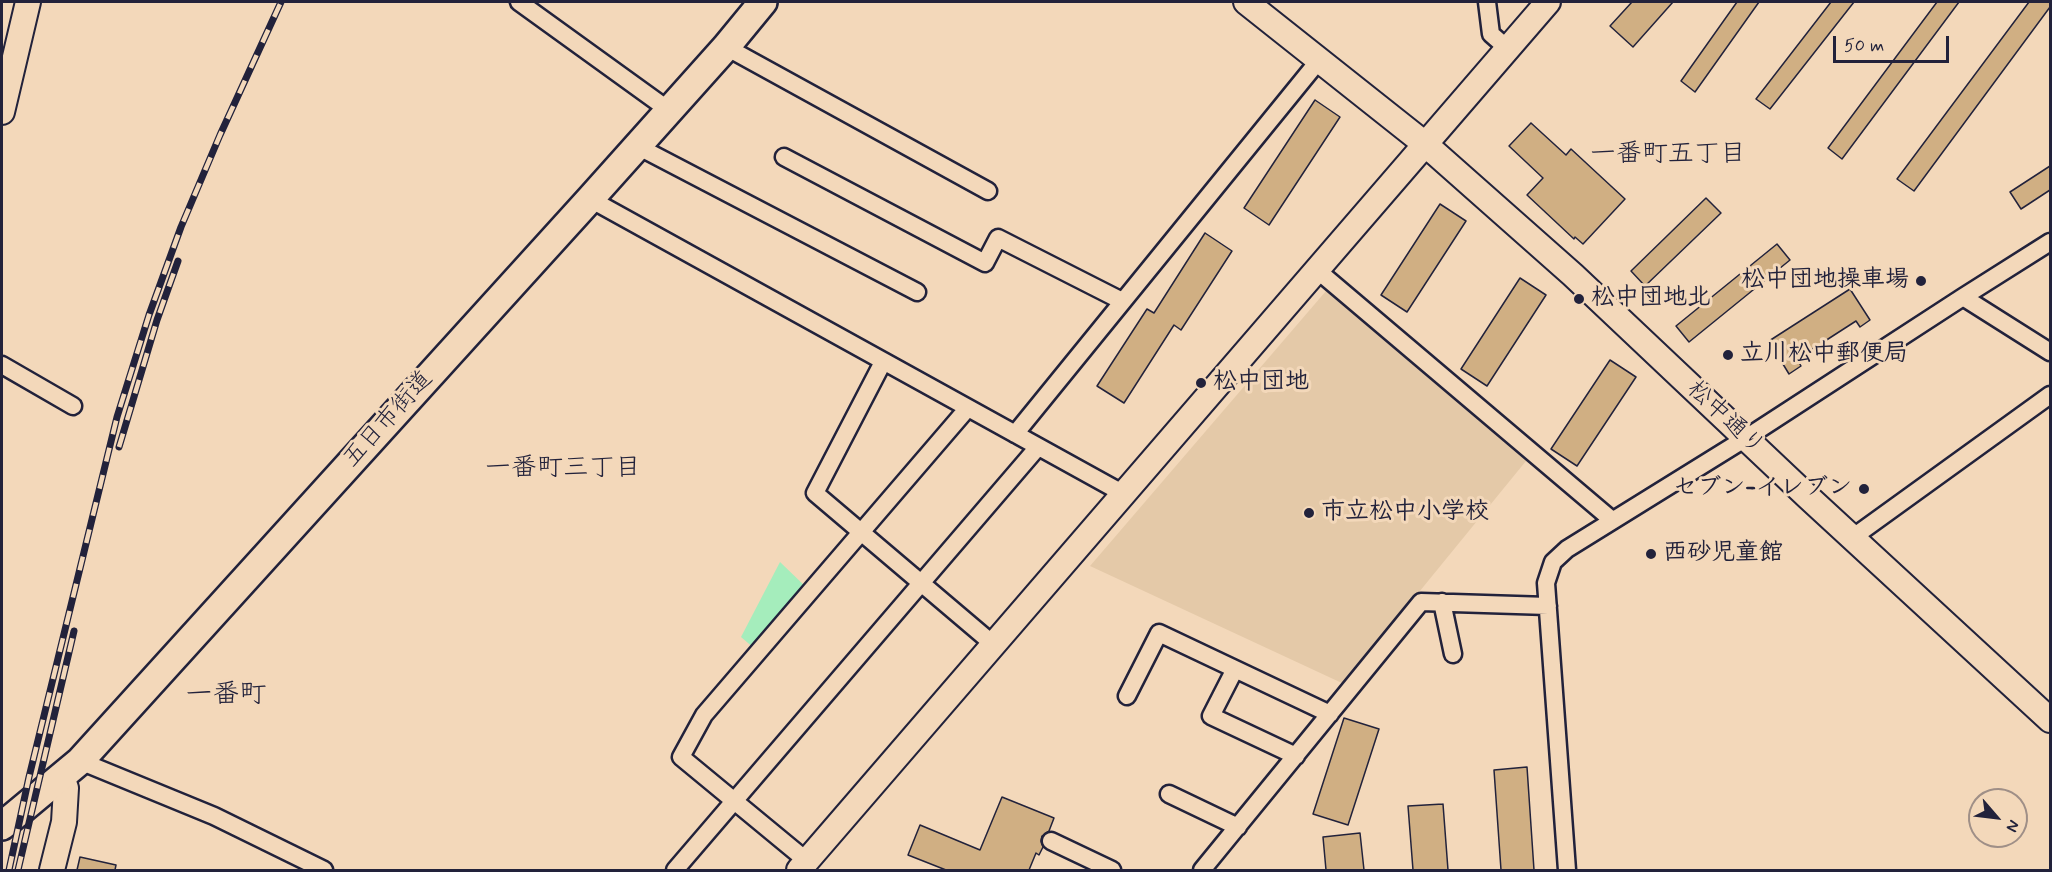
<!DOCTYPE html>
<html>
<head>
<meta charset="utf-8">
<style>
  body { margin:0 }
  #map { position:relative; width:2052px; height:872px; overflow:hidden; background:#f3d8ba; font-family:Mynerve,sans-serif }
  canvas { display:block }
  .frame { position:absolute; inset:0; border:3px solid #22223b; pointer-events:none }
  .north { position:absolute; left:1968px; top:788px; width:60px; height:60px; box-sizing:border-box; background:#f3d8ba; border:2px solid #9f8f87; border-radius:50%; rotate:118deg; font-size:16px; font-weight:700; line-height:24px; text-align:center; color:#22223b }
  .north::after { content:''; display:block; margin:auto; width:21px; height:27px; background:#22223b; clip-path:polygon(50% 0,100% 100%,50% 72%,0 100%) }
  .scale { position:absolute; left:1833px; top:36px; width:116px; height:27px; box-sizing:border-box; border:3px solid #22223b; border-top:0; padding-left:8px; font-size:18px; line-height:21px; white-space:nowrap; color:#22223b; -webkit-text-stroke:4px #f3d8ba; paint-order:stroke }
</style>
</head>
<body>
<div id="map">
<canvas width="2052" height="872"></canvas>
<div class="frame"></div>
<div class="north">N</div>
<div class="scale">50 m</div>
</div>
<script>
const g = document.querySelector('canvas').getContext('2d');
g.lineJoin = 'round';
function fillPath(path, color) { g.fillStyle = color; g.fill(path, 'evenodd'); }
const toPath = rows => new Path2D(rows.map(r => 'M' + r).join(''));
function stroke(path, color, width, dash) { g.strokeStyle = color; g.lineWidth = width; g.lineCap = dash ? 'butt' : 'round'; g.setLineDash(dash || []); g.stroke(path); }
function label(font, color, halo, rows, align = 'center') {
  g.font = font + ' Mynerve,"Klee One",sans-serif'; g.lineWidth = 6; g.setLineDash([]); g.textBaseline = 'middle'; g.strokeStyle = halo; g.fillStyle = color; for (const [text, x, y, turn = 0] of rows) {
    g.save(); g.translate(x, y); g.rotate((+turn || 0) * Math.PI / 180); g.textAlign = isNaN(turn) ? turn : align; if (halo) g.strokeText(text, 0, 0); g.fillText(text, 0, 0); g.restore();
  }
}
fillPath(toPath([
  [1326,291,1526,461,1344,684,1090,566]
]), '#e4c9a8');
fillPath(toPath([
  [780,562,807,588,755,649,741,637]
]), '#a5edbc');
const building = toPath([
  [1632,2,1673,2,1633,47,1610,26,1632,2],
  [1737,2,1759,2,1695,92,1681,81,1737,2],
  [1831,2,1854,2,1770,109,1756,99,1831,2],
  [1937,2,1959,2,1842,159,1828,148,1937,2],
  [2029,2,2050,2,2050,7,1914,191,1897,179,2029,2],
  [1315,100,1340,117,1269,225,1244,208,1315,100],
  [1531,123,1566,155,1571,149,1625,199,1583,244,1575,237,1574,239,1527,195,1543,178,1509,146,1531,123],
  [2050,166,2050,190,2021,209,2010,192,2050,166],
  [1706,198,1721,213,1645,286,1631,271,1706,198],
  [1440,204,1466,221,1407,312,1381,295,1440,204],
  [1205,233,1232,251,1181,330,1174,325,1124,403,1097,386,1147,309,1154,313,1205,233],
  [1777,244,1790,260,1689,342,1676,326,1777,244],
  [1520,278,1546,295,1487,386,1461,369,1520,278],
  [1850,289,1870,320,1860,327,1856,321,1797,359,1801,366,1789,374,1769,341,1850,289],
  [1610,360,1636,377,1577,466,1551,449,1610,360],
  [1344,718,1379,729,1348,825,1313,814,1344,718],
  [1527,767,1534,870,1501,870,1494,770,1527,767],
  [1002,797,1054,818,1049,831,1042,836,1041,841,1043,847,1039,855,1036,853,1029,870,946,870,908,855,920,825,980,850,1002,797],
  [1443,804,1448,870,1413,870,1408,806,1443,804],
  [1360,833,1364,870,1326,870,1323,837,1360,833],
  [80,857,116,865,115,870,77,870,80,857]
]);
fillPath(building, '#d0af83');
stroke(building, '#22223b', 1.5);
const street = toPath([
  [519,2,670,111],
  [1487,2,1491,34,1507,48],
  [726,47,988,191],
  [637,146,917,292],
  [784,157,985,263,998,238,1122,301],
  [590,199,1124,494],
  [1317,270,1612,520],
  [1963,297,2050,352],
  [883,362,815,493,993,644],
  [2,365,73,406],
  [1015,434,1320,59],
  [1852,538,2050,395],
  [1442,602,1453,654],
  [1235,669,1211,716,1296,756],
  [1127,696,1159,633,1330,714],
  [80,761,214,816,324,870],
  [1169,794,1238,827],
  [1051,841,1112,870],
  [807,861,681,757,704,715,967,409],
  [675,870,1038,447],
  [1202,870,1421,602,1548,606],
  [1567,870,1546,583,1553,562,1567,549,1746,438,1963,297,2050,242]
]);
const secondary = toPath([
  [1246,2,1425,144,1573,275,1808,497,2050,720],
  [2,112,28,2],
  [52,870,64,822,66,788,62,777],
  [799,870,1548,2]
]);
const primary = toPath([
  [2,826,80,761,590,199,726,47,763,2]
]);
stroke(street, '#22223b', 21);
stroke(secondary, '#22223b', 28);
stroke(primary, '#22223b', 32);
stroke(street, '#f3d8ba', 16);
stroke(secondary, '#f3d8ba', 24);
stroke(primary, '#f3d8ba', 27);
const rail = toPath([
  [119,447,157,320,178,261],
  [9,870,29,777,117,417,149,315,181,227,220,135,281,2],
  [18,870,74,631]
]);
stroke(rail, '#22223b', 7);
stroke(rail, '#f3d8ba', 4.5, [14]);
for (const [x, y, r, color] of [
  [1921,281,6,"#22223b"],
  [1579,299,6,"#22223b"],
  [1728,355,6,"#22223b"],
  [1201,383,6,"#22223b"],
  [1864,489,6,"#22223b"],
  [1309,513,6,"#22223b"],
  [1651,554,6,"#22223b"]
]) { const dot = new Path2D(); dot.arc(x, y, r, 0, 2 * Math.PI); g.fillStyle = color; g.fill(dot); stroke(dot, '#f3d8ba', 2); }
label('bold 24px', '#22223b', '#f3d8ba', [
  ["松中団地操車場",1909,281,"right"],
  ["松中団地北",1591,299],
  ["立川松中郵便局",1740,355],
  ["松中団地",1213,383],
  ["セブン-イレブン",1852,489,"right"],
  ["市立松中小学校",1321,513],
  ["西砂児童館",1663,554]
], 'left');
label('24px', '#22223b', '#f3d8ba', [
  ["松中通り",1725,419,43],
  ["五日市街道",389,420,-48]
]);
label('26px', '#22223b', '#f3d8ba', [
  ["一番町五丁目",1668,156],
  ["一番町三丁目",563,470]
]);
label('27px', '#22223b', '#f3d8ba', [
  ["一番町",226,696]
]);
</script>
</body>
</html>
